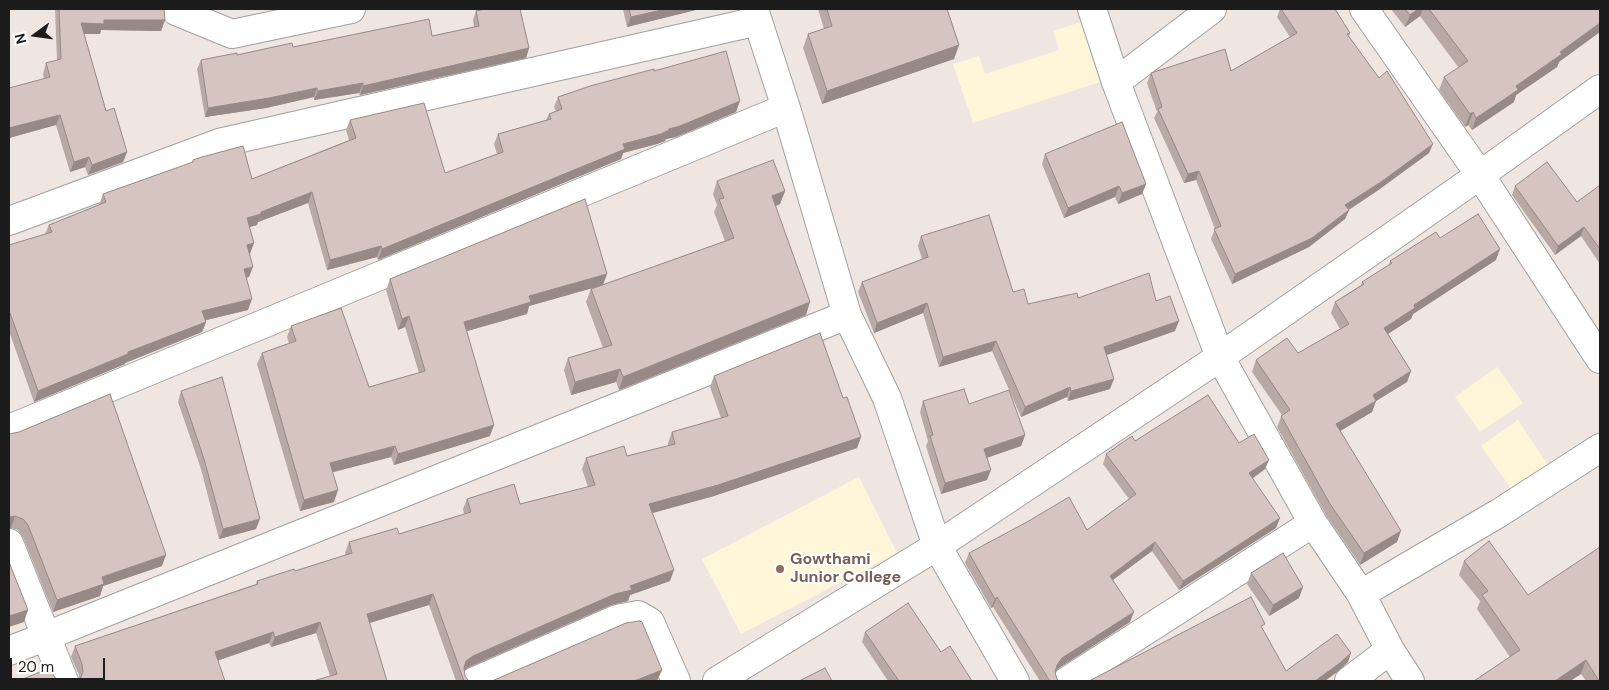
<!DOCTYPE html>
<html>
<head>
<meta charset="utf-8">
<style>
  body { margin:0 }
  #map { position:relative; width:1609px; height:690px; overflow:hidden; background:#efe6e1; font-family:"DM Sans",sans-serif }
  canvas { display:block }
  .frame { position:absolute; inset:0; border:10px solid #1c1c1c; pointer-events:none }
  .north { position:absolute; left:10px; top:10px; width:50px; height:50px; -webkit-text-stroke:4px #fff; paint-order:stroke; rotate:256deg; font-size:14px; font-weight:700; line-height:20px; text-align:center; color:#1c1c1c }
  .north::after { content:''; display:block; margin:auto; width:18px; height:22px; background:#1c1c1c; clip-path:polygon(50% 0,100% 100%,50% 72%,0 100%) }
  .scale { position:absolute; left:10px; top:658px; width:95px; height:22px; box-sizing:border-box; border:2px solid #1c1c1c; border-top:0; padding-left:6px; font-size:15px; line-height:18px; white-space:nowrap; color:#1c1c1c; -webkit-text-stroke:4px #fff; paint-order:stroke }
</style>
</head>
<body>
<div id="map">
<canvas width="1609" height="690"></canvas>
<div class="frame"></div>
<div class="north">N</div>
<div class="scale">20 m</div>
</div>
<script>
const g = document.querySelector('canvas').getContext('2d');
g.lineJoin = 'round';
function fillPath(path, color) { g.fillStyle = color; g.fill(path, 'evenodd'); }
const toPath = rows => new Path2D(rows.map(r => 'M' + r).join(''));
function stroke(path, color, width, dash) { g.strokeStyle = color; g.lineWidth = width; g.lineCap = dash ? 'butt' : 'round'; g.setLineDash(dash || []); g.stroke(path); }
function label(font, color, halo, rows, align = 'center') {
  g.font = font + ' "DM Sans",sans-serif'; g.lineWidth = 4; g.setLineDash([]); g.textBaseline = 'middle'; g.strokeStyle = halo; g.fillStyle = color; for (const [text, x, y, turn = 0] of rows) {
    g.save(); g.translate(x, y); g.rotate((+turn || 0) * Math.PI / 180); g.textAlign = isNaN(turn) ? turn : align; if (halo) g.strokeText(text, 0, 0); g.fillText(text, 0, 0); g.restore();
  }
}
fillPath(toPath([
  [1081,22,1100,82,973,123,953,64,979,56,985,74,1059,50,1053,31],
  [1497,367,1523,403,1480,432,1455,397],
  [1518,420,1551,469,1515,494,1481,446],
  [859,477,897,553,741,634,702,559]
]), '#fff5d9');
const street = toPath([
  [176,9,176,11,232,34,351,9],
  [754,9,786,108,847,315,887,398,937,546,1015,681],
  [1092,9,1116,82,1220,357,1313,523],
  [1364,9,1480,175,1600,359],
  [1116,82,1212,9],
  [9,221,219,143,758,21],
  [9,429,786,108],
  [9,543,64,681],
  [1390,650,1410,681],
  [9,651,847,315],
  [475,681,617,619,638,615,650,622,676,681],
  [717,681,937,546,1220,357,1480,175,1600,89],
  [1067,681,1313,523,1361,594,1499,513,1600,448],
  [1349,681,1390,650,1361,594]
]);
stroke(street, '#a0a0a0', 30);
stroke(street, '#fff', 28);
fillPath(toPath([
  [51,9,164,9,165,20,161,31,101,30,100,34,84,34,106,111,127,152,123,162,88,175,85,167,70,172,56,125,9,138,9,88,44,79,43,74,46,63,57,61,55,9],
  [623,9,700,9,627,27],
  [818,9,947,9,959,45,954,59,822,104,803,48,808,34,824,29],
  [1280,9,1335,9,1350,33,1349,36,1429,153,1377,191,1349,210,1345,219,1309,247,1232,284,1211,239,1215,229,1196,180,1184,183,1154,118,1157,112,1147,83,1151,73,1231,71,1290,37,1277,17],
  [1391,9,1600,9,1559,62,1557,67,1516,95,1514,102,1472,130,1468,125,1465,127,1439,90,1444,77,1459,68,1420,16,1405,27],
  [476,11,529,48,526,58,360,95,359,93,314,100,314,97,266,108,205,117,197,69,201,60,237,55,293,47,432,36,474,27,473,20],
  [654,71,736,112,676,137,666,139,665,141,657,144,623,153,621,159,378,260,377,257,327,270,308,203,258,222,257,225,249,227,254,243,249,254,249,277,246,278,248,310,206,320,206,322,202,332,125,363,125,364,34,402,9,331,9,245,45,234,49,225,99,205,103,194,192,163,193,160,252,179,349,140,346,130,350,120,445,173,497,154,494,144,498,134,546,120,549,114,556,111,554,107,558,97],
  [1045,154,1146,184,1142,194,1118,204,1115,197,1064,218,1042,164],
  [717,181,785,191,780,204,776,206,806,315,619,390,616,382,571,395,564,370,568,358,603,348,586,302,591,289,593,288,529,306,527,314,467,331,490,436,394,465,391,457,333,472,334,502,300,511,257,364,262,353,289,343,287,337,291,326,369,387,419,373,405,327,398,330,386,290,390,279,603,285,725,241,714,212,717,205,713,194],
  [1600,185,1600,264,1581,236,1555,255,1512,195,1515,186,1577,202],
  [921,236,1013,292,1028,304,1078,298,1156,301,1175,331,1107,355,1110,389,1068,401,1067,397,1021,417,992,351,939,367,923,313,874,333,858,292,862,282,922,259,918,246],
  [1440,238,1496,260,1413,314,1411,319,1388,334,1411,371,1407,382,1376,401,1372,412,1340,431,1397,542,1360,565,1326,515,1277,427,1282,415,1252,372,1256,360,1298,353,1340,329,1331,313,1335,302,1361,285,1362,282,1389,265,1390,261],
  [714,376,843,398,861,437,857,448,714,496,653,513,670,581,630,595,628,601,611,605,469,667,464,671,465,676,469,681,456,681,429,605,369,623,387,681,330,676,316,633,271,647,269,643,79,680,79,675,71,657,75,646,256,584,257,581,295,571,345,555,345,553,349,542,399,534,464,514,463,509,467,499,520,504,588,487,582,469,586,458,627,456,668,446,668,443,672,432,721,418,710,387],
  [181,391,256,529,219,539,201,469,178,402],
  [923,401,969,404,1025,435,1021,446,987,457,987,480,941,494,926,446,928,441,920,412],
  [9,434,162,566,103,586,100,596,53,612,23,537,18,530,11,528],
  [1135,441,1239,443,1265,469,1253,478,1276,528,1179,590,1152,551,1113,580,1130,622,1059,668,1055,672,1057,679,1059,681,1040,681,993,607,991,608,965,563,969,553,1087,530,1129,499,1103,464,1106,454],
  [1600,542,1600,681,1586,681,1581,674,1570,681,1474,681,1510,657,1477,609,1480,601,1459,575,1464,561,1528,595,1598,549],
  [1251,573,1299,598,1269,616,1247,584],
  [865,632,941,652,972,681,888,681,862,642]
]), '#b8a9a5');
fillPath(toPath([
  [666,9,700,9,627,27,631,17],
  [1418,9,1423,9,1420,16,1405,27,1410,15],
  [104,20,165,20,161,31,101,30,100,34,77,34,81,23],
  [1600,23,1600,32,1559,62,1557,67,1516,95,1514,102,1472,130,1476,118,1516,86,1560,52],
  [959,45,954,59,822,104,827,91],
  [529,48,526,58,360,95,363,86],
  [363,83,359,93,314,100,318,91],
  [317,88,314,97,266,108,205,117,208,108],
  [740,101,736,112,676,137,666,139,665,141,657,144,623,153,621,159,378,260,382,249,623,144,669,129],
  [1473,112,1468,125,1465,127,1470,114],
  [60,115,56,125,9,138,9,128],
  [1433,144,1429,153,1377,191,1342,214,1345,205],
  [127,152,123,162,88,175,92,165],
  [89,157,85,167,70,172,74,162],
  [1199,171,1196,180,1184,183,1188,174],
  [1146,184,1142,194,1118,204,1122,193],
  [1119,186,1115,197,1064,218,1068,208],
  [785,191,780,204,768,209,772,196],
  [312,192,308,203,258,222,257,225,243,229,247,218],
  [1349,210,1345,219,1309,247,1232,284,1235,274],
  [1584,227,1581,236,1555,255,1558,246],
  [254,243,250,254,243,256,247,245],
  [381,246,377,257,327,270,330,260],
  [1500,249,1496,260,1413,314,1411,319,1380,339,1384,328,1414,305],
  [253,267,249,277,240,279,244,269],
  [607,274,603,285,529,306,527,314,460,333,464,322,529,296],
  [252,299,248,310,198,322,202,311],
  [810,302,806,315,619,390,623,377],
  [927,303,923,313,874,333,877,323],
  [409,316,405,327,398,330,402,319],
  [1179,321,1175,331,1101,357,1104,347],
  [206,322,202,332,125,363,125,364,34,402,38,391,128,352],
  [996,341,992,351,939,367,943,357],
  [620,369,616,382,571,395,575,382],
  [1411,371,1407,382,1376,401,1372,412,1332,436,1336,424,1373,395],
  [1114,379,1110,389,1068,401,1071,391],
  [1070,387,1067,397,1021,417,1025,407],
  [494,425,490,436,394,465,398,454],
  [1025,435,1021,446,981,460,984,449],
  [861,437,857,448,714,496,645,515,649,504],
  [395,446,391,457,326,474,330,463],
  [1269,460,1265,469,1246,483,1249,473],
  [991,470,987,480,941,494,945,483],
  [338,490,334,502,300,511,304,500],
  [15,516,11,528,9,528,9,517],
  [1280,518,1276,528,1179,590,1183,581],
  [260,519,256,529,219,539,223,529],
  [1401,531,1397,542,1360,565,1364,553],
  [1155,542,1152,551,1106,585,1110,576],
  [166,555,162,566,103,586,100,596,53,612,57,600,102,577],
  [674,570,670,581,630,595,628,601,611,605,469,667,462,672,460,679,466,661,473,656,630,586],
  [1303,587,1299,598,1269,616,1273,605],
  [433,594,429,605,363,625,367,614],
  [997,597,993,607,991,608,995,599],
  [28,610,24,622,9,627,9,616],
  [1134,612,1130,622,1059,668,1053,674,1057,665,1062,658],
  [320,622,316,633,271,647,275,637],
  [273,632,269,643,211,663,215,652],
  [1351,653,1348,662,1336,673,1325,681,1315,681],
  [1586,660,1581,674,1570,681,1555,681],
  [662,670,657,681,634,681]
]), '#968986');
const building = toPath([
  [59,9,164,9,165,20,104,20,104,24,81,23,106,111,114,108,127,152,92,165,89,157,74,162,60,115,9,128,9,88,50,77,46,63,61,59,59,9],
  [485,9,520,9,529,48,363,86,363,83,318,91,317,88,269,98,208,108,201,60,237,53,237,55,292,43,293,47,429,19,432,36,479,26,476,11,485,9],
  [629,9,666,9,631,17,629,9],
  [827,9,947,9,959,45,827,91,808,34,832,26,827,9],
  [1281,9,1335,9,1350,33,1347,34,1379,78,1387,71,1433,144,1381,182,1345,205,1349,210,1312,238,1235,274,1214,229,1221,226,1199,171,1188,174,1158,109,1162,107,1151,73,1225,49,1231,71,1297,33,1281,9],
  [1405,9,1418,9,1410,15,1405,9],
  [1429,9,1600,9,1600,23,1560,52,1562,54,1516,86,1518,90,1476,118,1473,112,1470,114,1444,77,1468,61,1429,9],
  [726,51,740,101,680,126,669,129,669,130,661,134,623,144,625,149,382,249,381,246,330,260,312,192,261,212,261,214,247,218,254,243,247,245,253,267,244,269,252,299,202,311,206,322,128,352,128,354,38,391,10,313,9,313,9,245,52,232,49,225,106,202,103,194,193,162,193,160,202,157,243,146,252,179,356,138,350,120,424,103,445,173,503,152,498,134,551,119,549,114,562,109,558,97,590,86,654,69,654,71,726,51],
  [1122,122,1146,184,1122,193,1119,186,1068,208,1045,154,1122,122],
  [773,160,785,191,772,196,810,302,623,377,620,369,575,382,568,358,612,345,591,289,734,238,719,199,724,198,717,181,773,160],
  [1547,162,1577,202,1600,185,1600,249,1584,227,1558,246,1515,186,1547,162],
  [585,199,607,274,529,296,531,302,464,322,494,425,398,454,395,446,330,463,338,490,304,500,262,353,296,341,291,326,341,308,369,387,425,371,409,316,402,319,390,279,585,199],
  [1478,214,1500,249,1414,305,1415,308,1384,328,1411,371,1373,395,1376,401,1336,424,1401,531,1364,553,1330,504,1281,416,1290,410,1256,360,1287,338,1298,353,1349,324,1335,302,1364,284,1362,282,1392,263,1390,261,1436,232,1440,238,1478,214],
  [989,215,1013,292,1024,289,1028,304,1077,293,1078,298,1149,273,1156,301,1170,296,1179,321,1104,347,1114,379,1071,391,1070,387,1025,407,996,341,943,357,927,303,877,323,862,282,928,257,921,236,989,215],
  [820,333,843,398,847,397,861,437,718,485,649,504,674,570,630,586,632,590,615,594,473,656,466,661,464,668,465,676,469,681,464,681,433,594,367,614,387,681,313,681,337,674,320,622,275,637,273,632,215,652,225,681,78,681,80,679,83,672,82,664,75,646,258,584,257,581,294,569,295,571,352,553,349,542,397,528,399,534,471,512,467,499,514,484,520,504,595,485,586,458,624,446,627,456,675,444,672,432,728,416,714,376,820,333],
  [222,377,260,519,223,529,204,459,181,391,222,377],
  [964,389,969,404,1009,390,1025,435,984,449,991,470,945,483,930,436,933,435,923,401,964,389],
  [110,394,166,555,102,577,104,584,57,600,28,525,23,519,15,516,9,517,9,434,19,432,110,394],
  [1208,395,1239,443,1254,434,1269,460,1249,473,1280,518,1183,581,1155,542,1110,576,1134,612,1062,658,1057,665,1055,672,1057,679,1059,681,1050,681,997,597,995,599,969,553,1027,522,1069,497,1087,530,1136,494,1106,454,1132,436,1135,441,1208,395],
  [1489,541,1528,595,1600,547,1600,681,1599,681,1586,660,1555,681,1474,681,1520,650,1482,595,1488,591,1464,561,1489,541],
  [1283,553,1303,587,1273,605,1251,573,1283,553],
  [9,562,28,610,9,616,9,562],
  [1251,597,1265,624,1261,626,1286,671,1337,634,1351,653,1340,663,1315,681,1089,681,1251,597],
  [908,603,941,652,950,646,972,681,899,681,865,632,908,603],
  [639,621,642,622,662,670,634,681,492,681,626,623,639,621],
  [50,668,54,676,58,681,18,681,50,668],
  [825,668,832,681,799,681,825,668]
]);
fillPath(building, '#d6c4c0');
stroke(building, '#968986', 1);
for (const [x, y, r, color] of [
  [780,569,5,"#8d6e63"]
]) { const dot = new Path2D(); dot.arc(x, y, r, 0, 2 * Math.PI); g.fillStyle = color; g.fill(dot); stroke(dot, '#fff', 2); }
label('bold 16px', '#785e54', '#fff', [
  ["Gowthami",790,560],
  ["Junior College",790,578]
], 'left');
</script>
</body>
</html>
